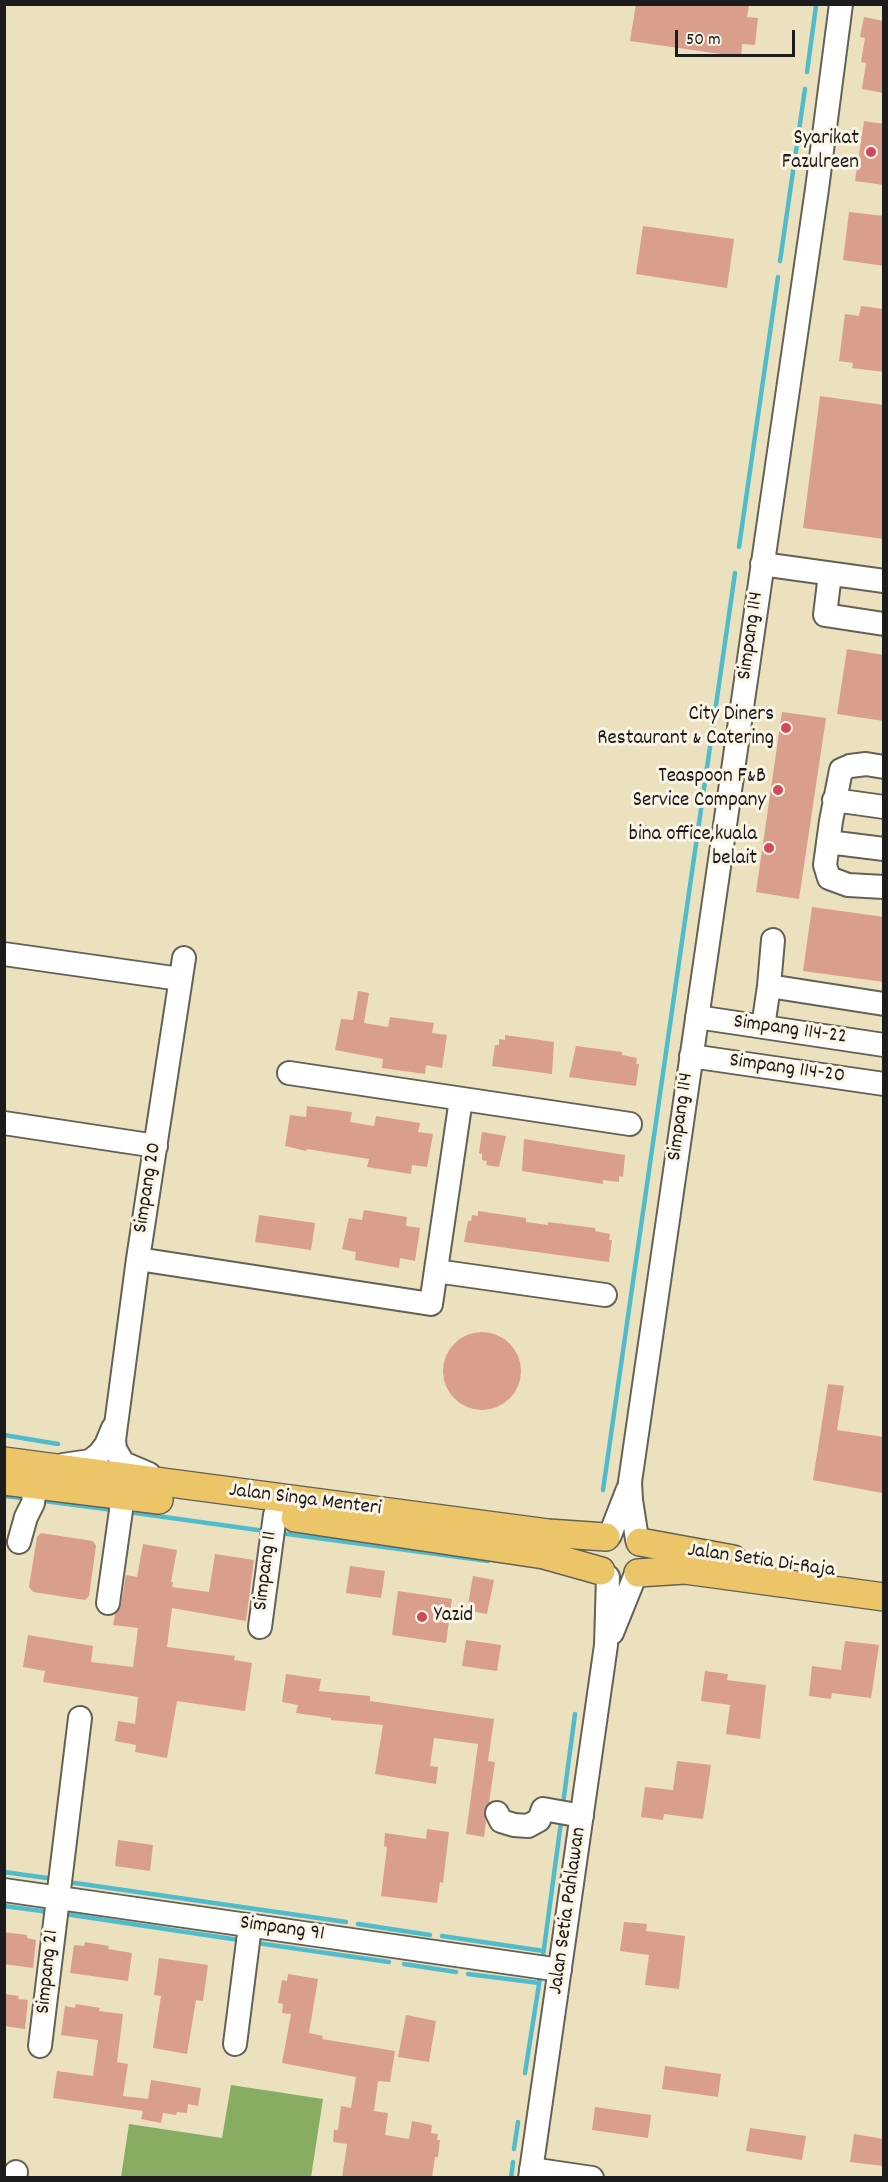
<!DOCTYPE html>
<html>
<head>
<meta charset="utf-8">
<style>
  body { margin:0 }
  #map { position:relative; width:888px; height:2182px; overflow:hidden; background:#ebe1be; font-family:Dekko,sans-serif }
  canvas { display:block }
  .frame { position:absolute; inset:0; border:6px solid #1c1c1c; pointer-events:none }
  .scale { position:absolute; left:675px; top:30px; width:120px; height:27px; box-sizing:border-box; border:3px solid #1c1c1c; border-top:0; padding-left:8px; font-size:18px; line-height:21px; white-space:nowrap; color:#1c1c1c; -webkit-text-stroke:4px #fcf5e5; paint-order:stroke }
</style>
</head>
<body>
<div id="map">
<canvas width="888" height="2182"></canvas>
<div class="frame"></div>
<div class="scale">50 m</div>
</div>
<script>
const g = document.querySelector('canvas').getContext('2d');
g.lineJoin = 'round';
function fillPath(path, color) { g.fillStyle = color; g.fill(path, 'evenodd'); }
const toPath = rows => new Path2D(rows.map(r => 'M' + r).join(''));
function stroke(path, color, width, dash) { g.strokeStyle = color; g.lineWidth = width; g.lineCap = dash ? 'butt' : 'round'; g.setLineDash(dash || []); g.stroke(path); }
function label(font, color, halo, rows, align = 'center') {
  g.font = font + ' Dekko,sans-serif'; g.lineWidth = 6; g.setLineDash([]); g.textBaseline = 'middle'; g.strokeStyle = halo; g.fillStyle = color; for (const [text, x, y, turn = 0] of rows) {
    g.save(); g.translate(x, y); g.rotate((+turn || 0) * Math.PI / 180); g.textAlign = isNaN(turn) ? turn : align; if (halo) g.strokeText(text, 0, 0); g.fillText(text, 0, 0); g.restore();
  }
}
fillPath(toPath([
  [231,2085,323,2099,311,2177,121,2177,129,2124,222,2138]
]), '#87ac62');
stroke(toPath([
  [807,72,816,6],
  [780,261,805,89],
  [739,547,778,277],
  [4,1435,58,1444],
  [603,1490,735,573],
  [4,1496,23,1498],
  [44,1501,113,1510],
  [128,1512,265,1531],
  [280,1533,488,1561],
  [563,1804,575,1714],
  [4,1872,47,1878],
  [68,1882,346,1922],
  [4,1906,49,1912],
  [65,1914,239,1940],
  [358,1924,430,1935],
  [442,1936,544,1951],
  [257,1943,389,1962],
  [543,1956,561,1822],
  [404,1964,456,1972],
  [468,1974,539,1983],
  [525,2073,540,1978],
  [514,2149,518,2122],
  [511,2178,513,2162]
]), '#50bccb', 4.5);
fillPath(toPath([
  [636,4,749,6,747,17,758,18,755,45,742,44,741,57,630,41],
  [864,17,884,21,884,93,862,89,866,63,861,62,865,38,860,37],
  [864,121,884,124,884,185,855,181],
  [849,212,884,216,884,266,843,260],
  [643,226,734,239,727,288,636,274],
  [861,306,884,309,884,372,852,368,853,363,839,361,845,314,859,316],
  [820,396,884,405,884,539,803,528],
  [847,649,884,655,884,721,837,714],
  [782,712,826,718,799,899,756,892],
  [812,907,884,917,884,982,803,971],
  [358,991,369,993,364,1023,388,1027,390,1017,434,1023,432,1033,447,1035,442,1068,426,1065,425,1074,382,1068,383,1059,335,1050,341,1019,353,1020],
  [505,1035,554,1042,552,1074,492,1066,495,1045,499,1045,499,1039,505,1040],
  [576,1046,622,1052,622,1055,637,1058,636,1064,639,1064,636,1086,569,1077],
  [307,1106,352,1112,350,1122,374,1126,376,1116,420,1123,418,1132,433,1134,427,1167,412,1165,411,1174,367,1167,369,1159,307,1149,306,1151,285,1146,290,1115,306,1117],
  [482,1132,506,1136,499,1167,486,1165,487,1161,482,1160,482,1154,479,1153],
  [524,1139,625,1155,623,1177,619,1176,619,1182,603,1180,603,1184,522,1171],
  [364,1210,407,1217,406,1226,420,1228,415,1261,400,1258,399,1268,355,1260,356,1252,342,1249,349,1218,362,1220],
  [478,1211,526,1218,526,1222,548,1225,548,1222,595,1228,595,1231,610,1234,609,1240,612,1240,609,1262,464,1242,468,1221,471,1221,472,1215,478,1216],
  [259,1215,315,1223,311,1250,255,1242],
  '443 1371a39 39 0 1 1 78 0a39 39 0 1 1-78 0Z',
  [828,1384,844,1386,837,1430,884,1437,882,1493,813,1480],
  [41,1533,93,1541,96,1546,89,1596,85,1600,33,1592,29,1587,37,1537],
  [143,1544,177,1550,171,1582,173,1582,172,1587,209,1592,215,1554,254,1560,246,1621,172,1608,167,1647,235,1656,234,1660,252,1663,245,1711,177,1701,167,1758,135,1752,136,1745,115,1741,118,1721,135,1724,138,1697,43,1682,45,1671,23,1667,28,1635,93,1646,91,1662,133,1667,138,1628,113,1625,115,1614,121,1605,126,1575,137,1577],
  [350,1566,385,1571,381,1598,346,1593],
  [473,1576,494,1580,487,1614,467,1610],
  [398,1591,452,1599,446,1643,392,1635],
  [466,1640,501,1645,497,1671,462,1666],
  [845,1641,879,1645,871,1698,832,1693,831,1699,809,1696,812,1666,841,1670],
  [705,1671,728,1674,727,1680,766,1685,760,1739,726,1734,730,1705,701,1701],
  [286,1674,321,1679,319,1691,370,1696,370,1701,494,1719,488,1761,495,1762,489,1802,484,1812,486,1822,484,1837,466,1834,478,1744,434,1738,430,1766,438,1767,436,1784,375,1774,383,1725,331,1720,331,1718,296,1713,298,1705,282,1702],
  [677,1761,711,1765,703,1819,664,1814,663,1820,641,1817,645,1787,673,1790],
  [427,1829,449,1832,443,1883,440,1882,437,1903,381,1896,387,1847,384,1846,385,1833,426,1839],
  [118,1840,153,1845,150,1871,115,1866],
  [624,1922,647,1924,646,1931,685,1936,679,1989,645,1985,649,1955,620,1951],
  [4,1932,27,1935,27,1938,36,1940,33,1968,4,1964],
  [85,1942,109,1946,108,1949,132,1953,128,1981,70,1973,74,1945,84,1946],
  [159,1958,208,1965,203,2001,196,2000,187,2054,153,2048,161,1996,154,1995],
  [288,1974,318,1979,309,2033,323,2036,322,2039,395,2051,390,2082,378,2081,374,2111,388,2113,385,2135,409,2139,412,2121,432,2125,431,2133,438,2134,437,2140,440,2140,438,2157,435,2157,432,2178,342,2178,347,2144,333,2142,334,2130,338,2130,341,2106,351,2108,356,2077,282,2063,291,2014,282,2013,283,2004,278,2003,282,1980,287,1981],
  [4,1994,19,1996,18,1999,28,2000,25,2029,4,2026],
  [76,2004,100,2008,99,2011,123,2014,117,2062,128,2064,123,2096,148,2099,151,2080,201,2088,198,2106,188,2104,187,2113,177,2112,176,2115,163,2113,161,2123,141,2119,143,2111,53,2098,57,2071,93,2076,98,2040,61,2035,65,2006,75,2008],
  [406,2015,436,2021,429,2062,398,2057],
  [665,2066,721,2074,718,2097,662,2089],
  [595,2107,651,2115,648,2138,592,2130],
  [750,2128,806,2136,802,2160,746,2151],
  [854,2134,884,2139,884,2166,850,2162]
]), '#da9e8d');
const minor = toPath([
  [762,564,884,581],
  [830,574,825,615,884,624],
  [884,767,866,764,850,766,841,770,831,821,825,865,829,878,848,885,884,887],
  [834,800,884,807],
  [828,842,884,849],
  [4,954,180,979],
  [769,986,884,1004],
  [697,1017,884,1045],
  [763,1027,769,986,773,940],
  [691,1056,884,1084],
  [289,1073,630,1124],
  [4,1123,156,1146],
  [138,1259,431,1304,461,1099],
  [436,1271,605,1295],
  [63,1465,90,1461,99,1454,106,1445,113,1428],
  [149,1474,123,1463,115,1449,114,1440,138,1259,184,958],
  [610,1535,628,1489],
  [637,1539,631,1500,630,1482,817,189,841,4],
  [19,1542,26,1517,33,1503,35,1485],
  [108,1603,123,1496],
  [260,1627,275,1515],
  [612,1633,635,1576],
  [497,1813,501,1821,514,1825,528,1826,539,1820,543,1809,582,1816],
  [4,1890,560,1970],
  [235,2044,250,1926],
  [40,2046,80,1718],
  [531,2169,592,2178],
  [15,2178,16,2172],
  [530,2178,606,1645,608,1577]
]);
const major = toPath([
  [4,1461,548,1533,606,1537],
  [4,1481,159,1500],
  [295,1518,544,1555,601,1571],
  [640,1542,733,1559],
  [638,1573,685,1570,884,1597]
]);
stroke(minor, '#646155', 26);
stroke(major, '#646155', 30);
stroke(minor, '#fff', 22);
stroke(major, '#ecc569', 27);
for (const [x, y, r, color] of [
  [871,152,6,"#d1495b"],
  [786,728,6,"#d1495b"],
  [778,790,6,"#d1495b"],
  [769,848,6,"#d1495b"],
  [422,1617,6,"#d1495b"]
]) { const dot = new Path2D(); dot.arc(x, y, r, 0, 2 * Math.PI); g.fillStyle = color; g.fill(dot); stroke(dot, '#fcf5e5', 2); }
label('21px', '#1c1c1c', '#fcf5e5', [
  ["Syarikat",859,140],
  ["Fazulreen",859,164],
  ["City Diners",774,716],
  ["Restaurant & Catering",774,740],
  ["Teaspoon F&B",766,778],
  ["Service Company",766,802],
  ["bina office,kuala",757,836],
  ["belait",757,860],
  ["Yazid",434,1617,"left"]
], 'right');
label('21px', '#1c1c1c', '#fcf5e5', [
  ["Simpang 114",752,636,-82],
  ["Simpang 114-22",790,1031,8],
  ["Simpang 114-20",787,1070,8],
  ["Simpang 114",682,1117,-82],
  ["Simpang 20",149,1188,-81],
  ["Jalan Singa Menteri",305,1501,7],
  ["Jalan Setia Di-Raja",761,1562,8],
  ["Simpang 11",267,1571,-83],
  ["Jalan Setia Pahlawan",569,1911,-82],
  ["Simpang 91",282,1930,8],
  ["Simpang 21",49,1972,-84]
]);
</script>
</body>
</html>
